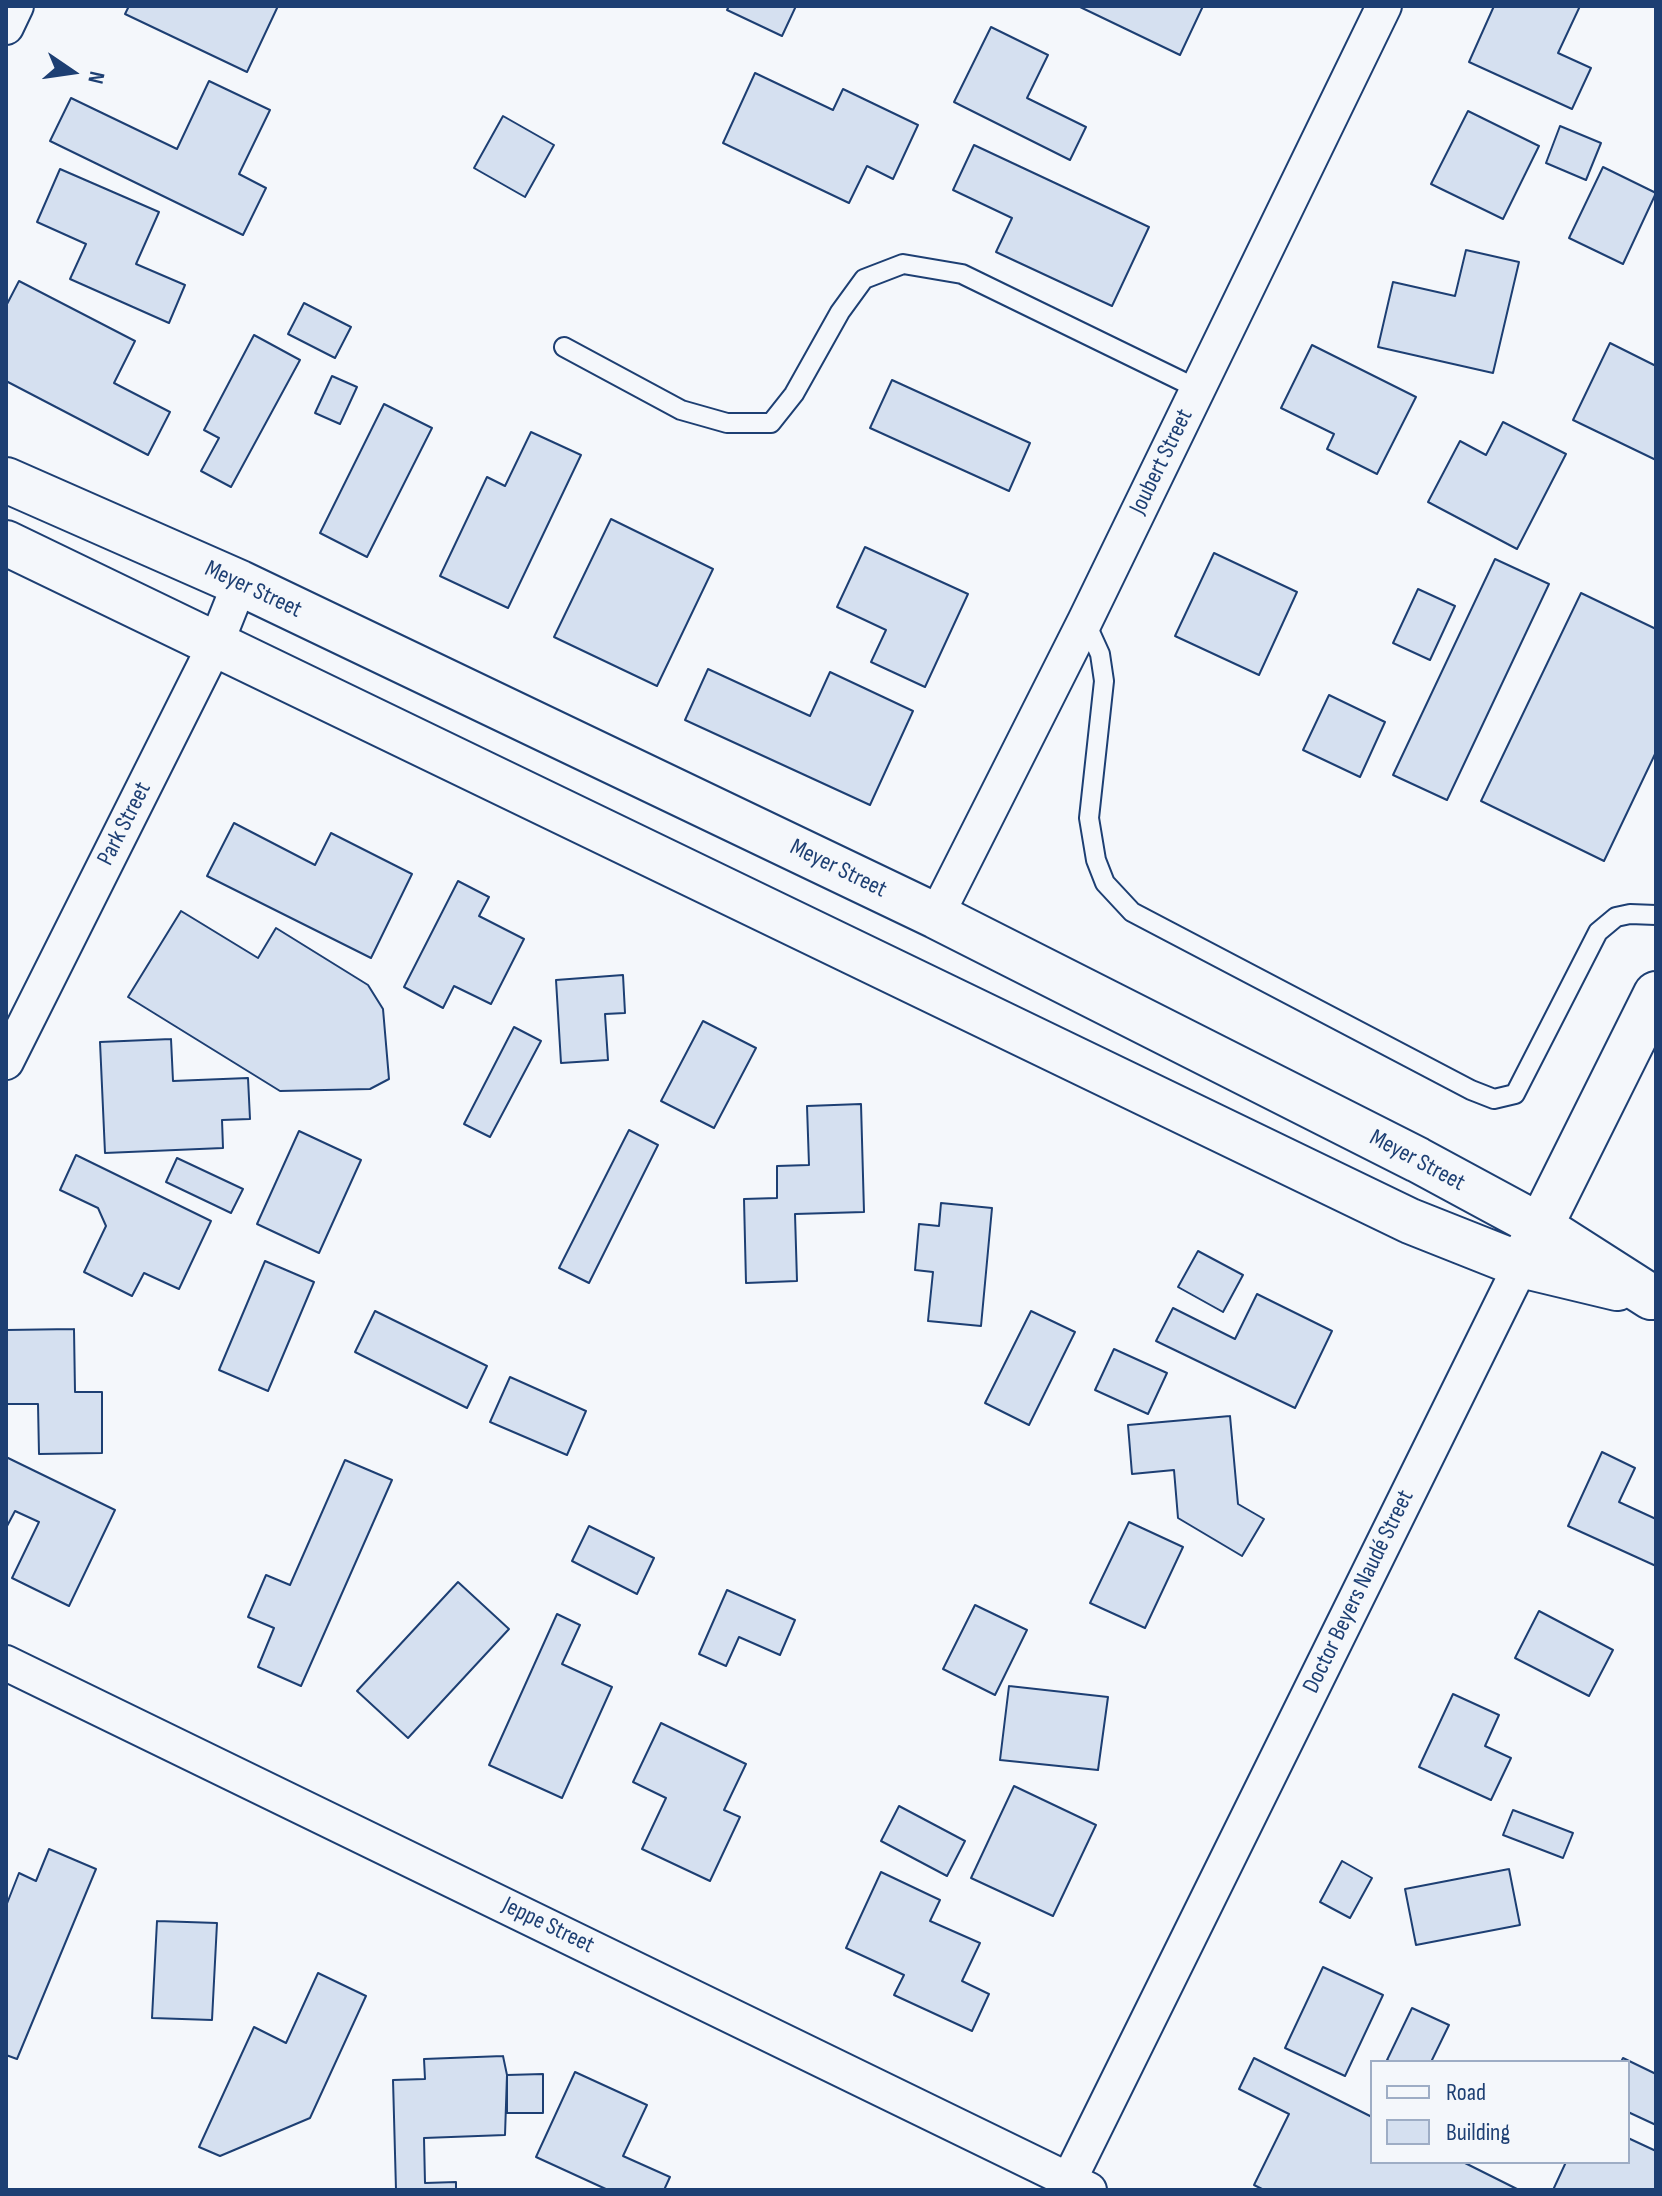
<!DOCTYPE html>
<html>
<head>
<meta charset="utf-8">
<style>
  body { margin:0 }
  #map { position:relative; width:1662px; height:2196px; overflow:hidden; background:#f4f7fb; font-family:"Sofia Sans Condensed",sans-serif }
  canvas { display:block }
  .frame { position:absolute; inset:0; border:8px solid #1d3f73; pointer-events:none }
  .legend { position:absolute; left:1370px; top:2060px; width:260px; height:104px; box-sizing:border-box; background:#f4f7fb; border:2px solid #9eadc5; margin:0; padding:10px 14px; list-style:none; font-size:24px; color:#1d3f73 }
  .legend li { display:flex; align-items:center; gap:16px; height:40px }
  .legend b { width:40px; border:2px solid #9eadc5 }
  .north { position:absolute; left:32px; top:32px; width:80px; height:80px; -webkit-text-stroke:6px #f4f7fb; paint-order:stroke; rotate:103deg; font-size:22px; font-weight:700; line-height:32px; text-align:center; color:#1d3f73 }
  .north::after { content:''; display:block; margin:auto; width:28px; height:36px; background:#1d3f73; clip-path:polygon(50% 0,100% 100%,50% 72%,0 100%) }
</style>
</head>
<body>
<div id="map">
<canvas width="1662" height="2196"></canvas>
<div class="frame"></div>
<ul class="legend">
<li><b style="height:10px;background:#f4f7fb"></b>Road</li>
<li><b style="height:22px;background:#d5e0f0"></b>Building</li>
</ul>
<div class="north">N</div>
</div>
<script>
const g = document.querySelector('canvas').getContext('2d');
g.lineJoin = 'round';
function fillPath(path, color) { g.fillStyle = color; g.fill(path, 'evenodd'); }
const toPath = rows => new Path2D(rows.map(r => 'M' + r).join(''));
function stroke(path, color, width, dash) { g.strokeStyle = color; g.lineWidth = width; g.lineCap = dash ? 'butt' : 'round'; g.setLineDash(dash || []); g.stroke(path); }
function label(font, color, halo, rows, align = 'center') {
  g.font = font + ' "Sofia Sans Condensed",sans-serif'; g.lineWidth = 6; g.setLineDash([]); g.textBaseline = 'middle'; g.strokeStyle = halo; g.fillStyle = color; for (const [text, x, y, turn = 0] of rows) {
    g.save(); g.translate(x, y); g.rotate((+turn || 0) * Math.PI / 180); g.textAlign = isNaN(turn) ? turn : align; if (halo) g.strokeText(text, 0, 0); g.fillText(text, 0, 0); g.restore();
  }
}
const building = toPath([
  [129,6,278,6,247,72,125,14,129,6],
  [729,6,796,6,782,36,727,10,729,6],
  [1078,6,1203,6,1180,55,1078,6],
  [1494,6,1580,6,1558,53,1591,68,1572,109,1469,62,1494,6],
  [991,27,1048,55,1027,98,1086,127,1070,160,954,102,991,27],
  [755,73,833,110,843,89,918,125,893,179,867,166,849,203,723,143,755,73],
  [209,81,270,110,239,174,266,188,243,235,50,141,71,98,177,149,209,81],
  [1468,111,1539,146,1503,219,1431,184,1468,111],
  [503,116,554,145,525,197,474,168,503,116],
  [1560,126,1601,143,1586,180,1546,163,1560,126],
  [974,145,1149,227,1112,306,996,252,1012,218,953,190,974,145],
  [1603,167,1656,193,1623,264,1569,238,1603,167],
  [60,169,159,212,136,264,185,285,169,323,70,279,86,244,37,222,60,169],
  [1466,250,1519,262,1493,373,1378,347,1393,282,1455,296,1466,250],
  [19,281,135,341,114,383,170,412,148,455,6,381,6,306,19,281],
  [304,303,351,327,335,358,288,334,304,303],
  [254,335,300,360,231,487,201,471,219,438,204,430,254,335],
  [1610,343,1656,366,1656,460,1573,420,1610,343],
  [1312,345,1416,397,1377,474,1327,449,1334,434,1281,408,1312,345],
  [332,376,357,387,340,424,315,413,332,376],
  [892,380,1030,443,1009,491,870,428,892,380],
  [384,404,432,428,367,557,320,533,384,404],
  [1503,422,1566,454,1517,549,1428,502,1460,441,1486,455,1503,422],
  [531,432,581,455,508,608,440,576,487,477,505,486,531,432],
  [611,519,713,569,657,686,554,637,611,519],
  [865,547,968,594,925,687,871,662,886,630,837,607,865,547],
  [1214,553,1297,592,1259,675,1175,636,1214,553],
  [1495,559,1549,584,1447,800,1393,775,1495,559],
  [1418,589,1455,606,1430,660,1393,643,1418,589],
  [1581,593,1656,629,1656,752,1604,861,1481,801,1581,593],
  [708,669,810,716,830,672,913,711,870,805,685,720,708,669],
  [1329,695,1385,722,1360,777,1303,750,1329,695],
  [234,823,315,865,331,833,412,874,371,958,207,876,234,823],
  [458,881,489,897,479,916,524,939,491,1004,454,986,443,1008,404,987,458,881],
  [181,911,258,958,276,928,368,985,383,1009,389,1079,370,1089,280,1091,128,997,181,911],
  [623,975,625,1013,605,1014,608,1060,561,1063,556,980,623,975],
  [703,1021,756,1048,714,1128,661,1101,703,1021],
  [514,1027,541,1041,490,1137,464,1124,514,1027],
  [171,1039,173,1081,248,1078,250,1119,222,1120,223,1148,105,1153,100,1042,171,1039],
  [861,1104,864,1212,795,1214,797,1281,746,1283,744,1199,777,1198,777,1166,809,1165,807,1106,861,1104],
  [629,1130,658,1145,589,1283,559,1268,629,1130],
  [299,1131,361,1160,319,1253,257,1224,299,1131],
  [76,1155,211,1221,179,1289,144,1273,132,1296,84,1272,106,1226,98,1208,60,1190,76,1155],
  [177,1158,243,1189,231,1213,166,1182,177,1158],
  [941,1203,992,1208,981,1326,928,1321,933,1272,915,1270,919,1224,939,1226,941,1203],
  [1198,1251,1243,1275,1223,1312,1178,1287,1198,1251],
  [265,1261,314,1282,268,1391,219,1370,265,1261],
  [1257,1294,1332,1331,1295,1408,1156,1341,1173,1308,1235,1339,1257,1294],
  [375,1311,487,1366,467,1408,355,1352,375,1311],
  [1031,1311,1075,1332,1029,1425,985,1403,1031,1311],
  [74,1329,75,1392,102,1392,102,1453,39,1454,38,1404,6,1404,6,1330,74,1329],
  [1114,1349,1167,1373,1148,1414,1095,1390,1114,1349],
  [510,1377,586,1411,567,1455,490,1422,510,1377],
  [1230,1416,1238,1504,1264,1519,1242,1556,1178,1518,1174,1470,1132,1474,1128,1425,1230,1416],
  [1602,1452,1635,1468,1619,1502,1656,1519,1656,1566,1568,1526,1602,1452],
  [6,1457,115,1510,69,1606,12,1578,39,1522,15,1511,6,1528,6,1457],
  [345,1460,392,1480,301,1686,258,1667,274,1628,248,1617,266,1575,290,1585,345,1460],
  [1129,1522,1183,1547,1145,1628,1090,1603,1129,1522],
  [589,1526,654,1558,637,1594,572,1561,589,1526],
  [458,1582,509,1629,408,1738,357,1691,458,1582],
  [727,1590,795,1620,780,1655,739,1637,726,1666,699,1654,727,1590],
  [975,1605,1027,1630,995,1695,943,1669,975,1605],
  [1539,1611,1613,1650,1589,1696,1515,1658,1539,1611],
  [557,1614,580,1625,562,1664,612,1687,562,1798,489,1765,557,1614],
  [1009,1686,1108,1697,1098,1770,1000,1760,1009,1686],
  [1453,1694,1499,1715,1485,1746,1511,1758,1491,1800,1419,1767,1453,1694],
  [661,1723,746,1764,724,1810,740,1817,710,1881,642,1849,666,1798,633,1782,661,1723],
  [1014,1786,1096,1825,1053,1916,971,1878,1014,1786],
  [899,1806,965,1841,947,1876,881,1841,899,1806],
  [1513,1810,1573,1833,1563,1858,1503,1835,1513,1810],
  [49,1849,96,1869,17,2059,6,2055,6,1906,19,1873,36,1881,49,1849],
  [1342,1861,1372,1878,1350,1918,1320,1902,1342,1861],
  [1509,1869,1520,1925,1416,1945,1405,1889,1509,1869],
  [881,1872,940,1900,930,1921,980,1943,962,1981,989,1994,972,2031,894,1995,904,1975,846,1948,881,1872],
  [157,1921,217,1923,212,2020,152,2018,157,1921],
  [1323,1967,1383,1995,1345,2076,1285,2048,1323,1967],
  [318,1973,366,1996,310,2118,220,2156,199,2147,254,2027,286,2043,318,1973],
  [1412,2008,1449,2025,1431,2062,1391,2062,1387,2060,1412,2008],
  [503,2056,507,2075,505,2135,424,2138,425,2183,456,2182,456,2190,396,2190,393,2080,425,2079,424,2059,503,2056],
  [1254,2058,1372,2117,1372,2162,1463,2162,1519,2190,1264,2190,1254,2185,1289,2114,1239,2089,1254,2058],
  [1623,2058,1656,2074,1656,2125,1628,2112,1628,2062,1621,2062,1623,2058],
  [575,2072,647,2105,623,2156,670,2177,664,2190,608,2190,536,2157,575,2072],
  [543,2074,543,2113,507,2113,507,2075,543,2074],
  [1628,2138,1656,2151,1656,2190,1553,2190,1566,2162,1628,2162,1628,2138]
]);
fillPath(building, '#d5e0f0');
stroke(building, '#1d3f73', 2);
const lane = toPath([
  [564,347,681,410,727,423,771,423,794,394,840,312,864,279,903,264,962,274,1198,389],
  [1085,621,1100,654,1104,681,1089,818,1096,860,1105,883,1132,912,1471,1090,1494,1099,1515,1094,1598,932,1616,917,1630,914,1656,915]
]);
const street = toPath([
  [6,27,16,6],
  [936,916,1085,621,1384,6],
  [6,1062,216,643,240,583],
  [6,1663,1089,2190],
  [1064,2190,1521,1265]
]);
const secondary = toPath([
  [6,480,240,583,936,916,1418,1160,1540,1226,1651,1297],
  [6,543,1410,1221,1521,1265,1617,1288],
  [1527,1253,1656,994]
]);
stroke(lane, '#1d3f73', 22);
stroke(street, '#1d3f73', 38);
stroke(secondary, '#1d3f73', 48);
stroke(lane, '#f4f7fb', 18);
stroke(street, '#f4f7fb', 34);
stroke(secondary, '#f4f7fb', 44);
label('24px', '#1d3f73', '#f4f7fb', [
  ["Joubert Street",1162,462,-64],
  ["Meyer Street",253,590,25],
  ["Park Street",125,824,-63],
  ["Meyer Street",838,869,26],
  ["Meyer Street",1417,1161,28],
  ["Doctor Beyers Naudé Street",1359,1592,-64],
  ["Jeppe Street",548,1926,26]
]);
</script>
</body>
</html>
